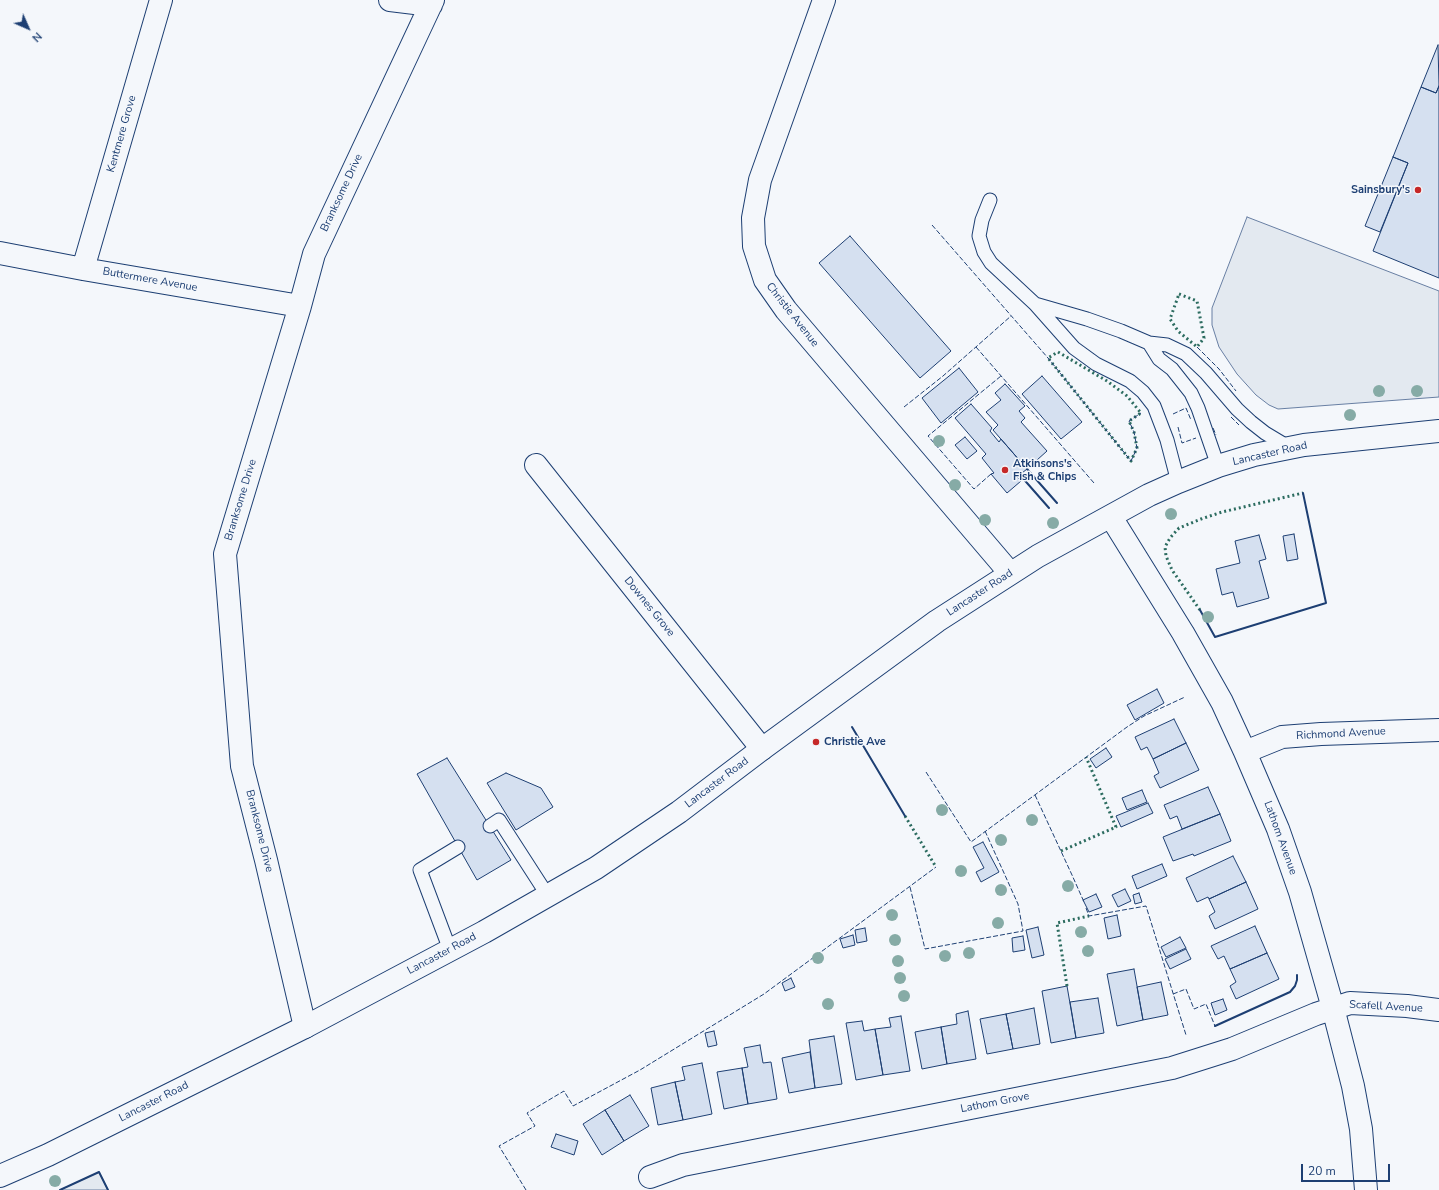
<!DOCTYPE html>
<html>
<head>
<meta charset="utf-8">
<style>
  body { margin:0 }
  #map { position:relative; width:1439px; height:1190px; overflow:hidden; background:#f4f7fb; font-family:"Nunito Sans",sans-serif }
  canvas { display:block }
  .north { position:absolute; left:8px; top:8px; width:40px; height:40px; -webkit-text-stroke:3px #f4f7fb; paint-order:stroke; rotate:135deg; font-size:11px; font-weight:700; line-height:16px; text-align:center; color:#1d3f73 }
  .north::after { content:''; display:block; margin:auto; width:14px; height:18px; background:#1d3f73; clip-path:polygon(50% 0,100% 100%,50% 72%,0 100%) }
  .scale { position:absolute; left:1301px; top:1164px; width:89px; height:18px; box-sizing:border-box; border:2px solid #1d3f73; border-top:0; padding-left:5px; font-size:12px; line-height:14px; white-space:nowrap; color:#1d3f73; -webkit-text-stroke:3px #f4f7fb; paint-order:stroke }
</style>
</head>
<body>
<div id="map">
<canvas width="1439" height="1190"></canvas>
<div class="north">N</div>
<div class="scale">20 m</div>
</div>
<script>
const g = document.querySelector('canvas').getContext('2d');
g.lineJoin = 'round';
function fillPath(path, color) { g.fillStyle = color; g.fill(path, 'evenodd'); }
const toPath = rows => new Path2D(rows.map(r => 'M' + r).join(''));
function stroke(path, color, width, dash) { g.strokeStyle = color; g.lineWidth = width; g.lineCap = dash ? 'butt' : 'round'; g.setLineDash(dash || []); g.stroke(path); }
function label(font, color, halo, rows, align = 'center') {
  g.font = font + ' "Nunito Sans",sans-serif'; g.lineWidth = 3; g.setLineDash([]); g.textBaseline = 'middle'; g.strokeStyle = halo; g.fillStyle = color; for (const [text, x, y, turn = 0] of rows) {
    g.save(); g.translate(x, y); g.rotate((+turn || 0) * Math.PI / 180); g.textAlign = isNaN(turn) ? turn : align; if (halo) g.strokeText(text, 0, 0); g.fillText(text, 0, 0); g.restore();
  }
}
const green = toPath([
  [1247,217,1439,291,1439,397,1278,409,1269,405,1256,395,1237,374,1219,347,1212,325,1212,308,1247,217],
  [99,1172,108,1190,60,1190,99,1172]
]);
fillPath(green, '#e3e9f0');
stroke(green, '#687fa3', 1);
const building = toPath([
  [1438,45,1439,86,1436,93,1421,87,1438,45],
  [1439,86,1439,278,1373,251,1408,163,1393,157,1421,87,1436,93,1439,86],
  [1393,157,1408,163,1380,232,1365,226,1393,157],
  [850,236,951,351,920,378,819,263,850,236],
  [959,368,978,392,941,423,922,398,959,368],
  [1042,376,1082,422,1061,439,1022,394,1042,376],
  [1005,384,1025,406,1019,411,1025,418,1021,422,1047,451,1027,469,993,430,998,425,986,412,1001,400,995,393,1005,384],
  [971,404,992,428,990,431,999,442,1001,439,1027,469,1017,477,1021,481,1007,493,991,474,994,473,982,458,986,454,955,418,971,404],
  [965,437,977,451,967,459,955,445,965,437],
  [1294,534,1298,559,1287,561,1283,536,1294,534],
  [1259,535,1266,559,1259,561,1269,598,1237,607,1233,592,1222,595,1216,569,1240,563,1235,541,1259,535],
  [1157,689,1164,703,1135,720,1127,705,1157,689],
  [1174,719,1186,743,1153,759,1147,747,1141,750,1135,737,1174,719],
  [1186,743,1199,770,1160,788,1154,776,1159,773,1153,759,1186,743],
  [1106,748,1112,757,1096,768,1090,759,1106,748],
  [447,758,511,860,477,880,417,774,447,758],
  [506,773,541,788,553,807,516,830,487,783,506,773],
  [1208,787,1220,814,1182,829,1177,816,1170,819,1164,805,1208,787],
  [1142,790,1147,802,1127,810,1122,798,1142,790],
  [1148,803,1153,813,1121,827,1116,816,1148,803],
  [1220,814,1231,841,1194,856,1193,854,1173,861,1163,837,1220,814],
  [983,842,999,872,981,882,976,872,984,868,973,847,983,842],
  [1233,856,1246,882,1209,899,1208,897,1197,902,1186,878,1233,856],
  [1162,864,1167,876,1137,889,1132,876,1162,864],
  [1246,882,1258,909,1215,929,1209,916,1215,912,1209,899,1246,882],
  [1125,889,1131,901,1118,907,1112,895,1125,889],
  [1139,893,1142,902,1135,904,1133,895,1139,893],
  [1096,894,1102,907,1089,912,1083,900,1096,894],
  [1117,915,1121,936,1108,939,1104,918,1117,915],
  [1255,926,1267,953,1230,969,1224,956,1218,959,1211,946,1255,926],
  [1038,927,1044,955,1032,958,1026,930,1038,927],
  [865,928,867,941,857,943,855,930,865,928],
  [853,935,855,945,843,948,840,939,853,935],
  [1023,936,1025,950,1013,952,1012,938,1023,936],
  [1180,937,1186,948,1166,957,1161,947,1180,937],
  [1186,949,1191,959,1170,969,1165,959,1186,949],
  [1267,953,1279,979,1236,999,1230,986,1236,982,1230,969,1267,953],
  [1134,969,1143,1020,1117,1026,1107,974,1134,969],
  [791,978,795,987,785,991,782,983,791,978],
  [1161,982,1168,1015,1143,1020,1137,987,1161,982],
  [1067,986,1076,1038,1051,1043,1042,991,1067,986],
  [1098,998,1104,1033,1076,1038,1070,1002,1098,998],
  [1223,999,1227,1010,1215,1015,1211,1003,1223,999],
  [1034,1008,1040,1044,1013,1049,1006,1014,1034,1008],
  [968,1011,976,1059,947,1064,941,1027,957,1024,956,1014,968,1011],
  [1006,1014,1013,1049,987,1054,980,1019,1006,1014],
  [901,1016,910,1071,883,1075,875,1029,891,1027,889,1018,901,1016],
  [862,1021,864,1031,875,1029,883,1075,856,1080,846,1023,862,1021],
  [941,1027,947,1064,922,1069,915,1032,941,1027],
  [714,1031,717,1045,708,1047,705,1033,714,1031],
  [834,1036,842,1084,815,1088,809,1040,834,1036],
  [760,1045,763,1063,771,1062,777,1099,748,1104,742,1068,748,1067,744,1048,760,1045],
  [810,1052,815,1088,789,1093,782,1058,810,1052],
  [702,1063,712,1114,683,1120,675,1082,685,1080,682,1067,702,1063],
  [742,1068,748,1104,724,1109,717,1072,742,1068],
  [675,1082,683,1120,658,1125,651,1088,675,1082],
  [630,1095,649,1126,624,1141,605,1110,630,1095],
  [605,1110,624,1141,602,1155,583,1124,605,1110],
  [556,1134,578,1141,574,1155,551,1147,556,1134]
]);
fillPath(building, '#d5e0f0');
stroke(building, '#1d3f73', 1);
const lane = toPath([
  [990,200,982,220,979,236,984,252,991,263,1035,304,1074,348,1096,364,1130,381,1143,392,1154,406,1167,440,1178,482],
  [1035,304,1087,319,1121,331,1149,343,1167,345,1186,354,1206,373,1237,409,1251,422,1265,433,1290,448],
  [1149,343,1159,359,1172,369,1191,393,1198,408,1218,466],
  [490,826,499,820,548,896],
  [450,950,420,870,458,847]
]);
const street = toPath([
  [390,0,431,5],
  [824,0,760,180,753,218,754,246,765,280,786,310,1010,573],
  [0,253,83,269,300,306],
  [83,269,161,0],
  [536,465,762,749],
  [1111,517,1183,633,1222,702,1245,752,1278,829,1300,892,1333,1008,1353,1086,1361,1129,1366,1190],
  [1245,752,1282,737,1321,734,1439,730],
  [305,1027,266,860,242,766,225,554,300,306,314,254,433,0],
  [650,1177,683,1165,1172,1068,1232,1049,1316,1014,1350,1003,1407,1006,1439,1010]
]);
const secondary = toPath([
  [0,1176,48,1155,305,1027,484,932,596,868,679,812,762,749,937,621,1038,556,1149,495,1178,482,1218,466,1254,455,1304,445,1439,431]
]);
stroke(lane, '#1d3f73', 15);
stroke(street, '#1d3f73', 24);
stroke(secondary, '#1d3f73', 24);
stroke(lane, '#f4f7fb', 13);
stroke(street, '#f4f7fb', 22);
stroke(secondary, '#f4f7fb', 22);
stroke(toPath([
  [1179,294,1197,301,1204,338,1197,347,1178,331,1170,319,1179,294],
  [1058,352,1107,381,1127,396,1141,413,1129,421,1134,432,1137,448,1131,461,1048,358,1058,352],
  [1200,610,1172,570,1166,556,1165,547,1170,538,1179,528,1201,519,1222,512,1303,493],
  [905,816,936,867],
  [1061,851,1116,827,1086,757],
  [1067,986,1057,923,1089,916]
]), '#2c6c60', 3, [2, 3]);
stroke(toPath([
  [932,225,1048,358,1131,461,1137,448,1134,432,1129,421,1141,413],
  [976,347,1094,483],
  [1197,347,1219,369,1236,391],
  [904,407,943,376,1011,316],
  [1173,414,1186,408,1191,420],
  [1231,417,1239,425],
  [1178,427,1182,443,1196,438],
  [1213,428,1216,435],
  [991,474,974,489,928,436,1001,376],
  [926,772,971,842,1127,727,1144,716,1185,697],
  [1035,795,1072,875,1084,902],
  [910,887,925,949,1023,931,1018,904,985,831],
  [1086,908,1089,916,1146,906,1186,1035],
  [1173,994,1186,989,1194,1009,1206,1004,1215,1026],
  [526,1190,499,1146,535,1126,527,1113,564,1091,573,1106,640,1070,764,994,936,867]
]), '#1d3f73', 1, [5, 2]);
stroke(toPath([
  [1027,469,1057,503],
  [1020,475,1049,508],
  [1200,610,1215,637,1326,603,1303,493],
  [852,727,905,816],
  [1215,1026,1290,992,1295,986,1297,980,1297,975],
  [60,1190,99,1172,108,1190]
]), '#1d3f73', 2);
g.fillStyle = '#86aba6';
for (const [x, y] of [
  [1379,391],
  [1417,391],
  [1350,415],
  [939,441],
  [955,485],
  [1171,514],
  [985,520],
  [1053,523],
  [1208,617],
  [942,810],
  [1032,820],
  [1001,840],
  [961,871],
  [1068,886],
  [1001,890],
  [892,915],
  [998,923],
  [1081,932],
  [895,940],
  [1088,951],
  [969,953],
  [945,956],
  [818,958],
  [898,961],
  [900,978],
  [904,996],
  [828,1004],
  [55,1181]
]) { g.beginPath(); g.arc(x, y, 6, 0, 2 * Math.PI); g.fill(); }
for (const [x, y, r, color] of [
  [1418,190,4,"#c62828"],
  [1005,470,4,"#c62828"],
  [816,742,4,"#c62828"]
]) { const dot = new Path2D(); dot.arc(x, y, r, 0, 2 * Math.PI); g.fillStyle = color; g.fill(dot); stroke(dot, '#f4f7fb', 1.5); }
label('11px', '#1d3f73', '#f4f7fb', [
  ["Kentmere Grove",122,134,-74],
  ["Branksome Drive",342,193,-65],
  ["Buttermere Avenue",150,280,10],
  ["Christie Avenue",792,315,52],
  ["Lancaster Road",1270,454,-13],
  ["Branksome Drive",241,500,-73],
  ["Lancaster Road",980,593,-33],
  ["Downes Grove",649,607,51],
  ["Richmond Avenue",1341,734,-3],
  ["Lancaster Road",717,783,-37],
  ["Branksome Drive",259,831,76],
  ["Lathom Avenue",1280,838,70],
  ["Lancaster Road",442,954,-28],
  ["Scafell Avenue",1386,1007,3],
  ["Lancaster Road",154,1102,-27],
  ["Lathom Grove",995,1103,-11]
]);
label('bold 11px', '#1d3f73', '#f4f7fb', [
  ["Sainsbury's",1410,190,"right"],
  ["Atkinsons's",1013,464],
  ["Fish & Chips",1013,477],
  ["Christie Ave",824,742]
], 'left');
</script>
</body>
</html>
